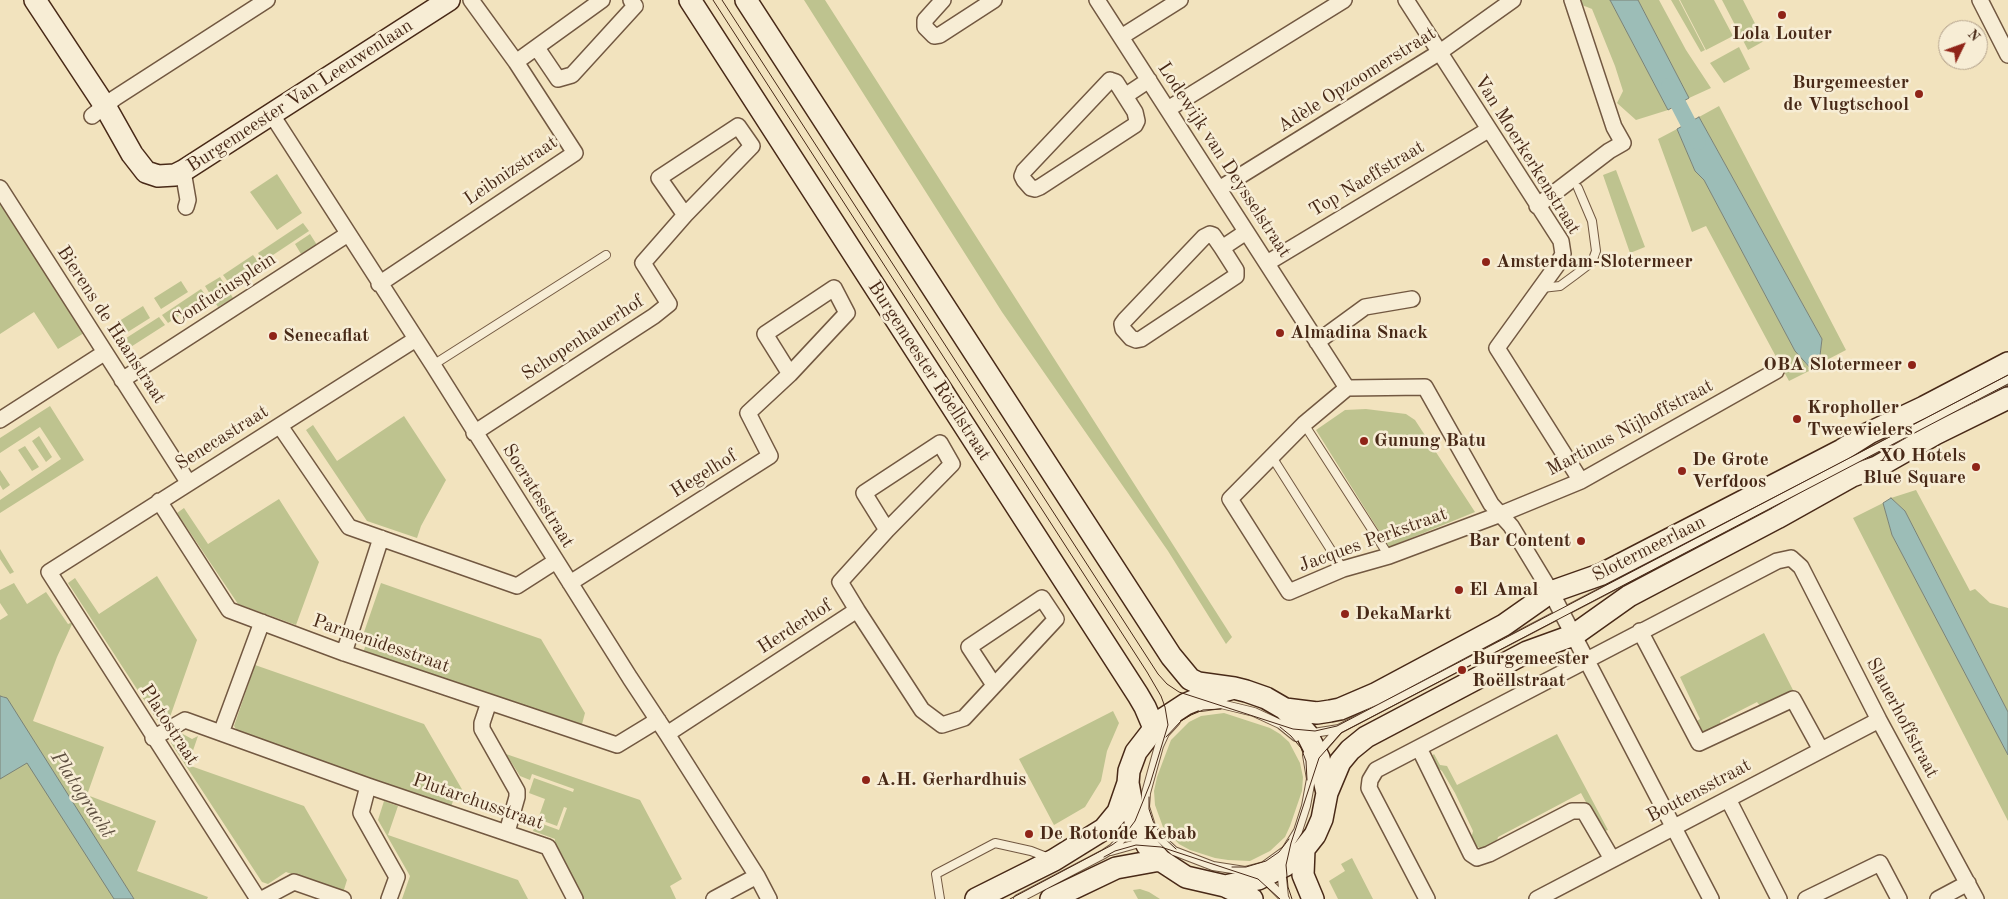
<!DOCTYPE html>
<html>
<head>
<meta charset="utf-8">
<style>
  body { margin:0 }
  #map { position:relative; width:2008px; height:899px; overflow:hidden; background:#f2e3be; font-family:"Old Standard TT",serif }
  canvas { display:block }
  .north { position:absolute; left:1938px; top:20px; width:50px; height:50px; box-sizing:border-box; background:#f7edd5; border:1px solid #b19f89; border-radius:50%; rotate:48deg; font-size:14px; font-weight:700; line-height:20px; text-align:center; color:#482917 }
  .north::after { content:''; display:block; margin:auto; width:18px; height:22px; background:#8f2418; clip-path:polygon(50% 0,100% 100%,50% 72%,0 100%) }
</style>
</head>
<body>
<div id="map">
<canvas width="2008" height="899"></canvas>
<div class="north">N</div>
</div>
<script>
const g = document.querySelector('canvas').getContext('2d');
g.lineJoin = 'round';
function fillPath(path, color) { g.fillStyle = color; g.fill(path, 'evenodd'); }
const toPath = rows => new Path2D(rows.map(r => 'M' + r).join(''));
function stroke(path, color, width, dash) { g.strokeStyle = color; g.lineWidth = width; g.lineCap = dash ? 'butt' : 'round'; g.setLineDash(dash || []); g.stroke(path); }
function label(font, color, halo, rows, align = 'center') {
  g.font = font + ' "Old Standard TT",serif'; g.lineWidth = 5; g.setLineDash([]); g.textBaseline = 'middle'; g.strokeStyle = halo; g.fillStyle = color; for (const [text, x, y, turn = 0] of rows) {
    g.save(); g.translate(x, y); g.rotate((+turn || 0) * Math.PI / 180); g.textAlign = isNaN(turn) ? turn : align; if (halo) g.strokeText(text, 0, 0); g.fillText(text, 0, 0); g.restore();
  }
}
fillPath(toPath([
  [804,0,825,0,1232,637,1226,644,1168,551,1002,312],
  [1580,0,1610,0,1668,110,1636,120,1617,103,1623,91,1615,66,1592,9,1582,5],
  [1638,0,1659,0,1686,50,1711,88,1689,98],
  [1671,0,1679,0,1705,50,1701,52],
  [1680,0,1714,0,1733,36,1706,50],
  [1722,0,1743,0,1764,41,1748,50],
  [1739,47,1750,69,1724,83,1710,63],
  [1719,106,1846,350,1819,364,1822,339,1699,117],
  [1677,129,1695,171,1704,180,1795,351,1811,370,1789,381,1706,226,1692,232,1658,139],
  [1616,170,1645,247,1630,253,1603,175],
  [277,174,302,213,277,230,250,192],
  [0,202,84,333,58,349,34,312,0,334],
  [303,223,309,231,264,261,258,253],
  [310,234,317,245,301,254,295,244],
  [253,255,259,263,229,283,223,275],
  [220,277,233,298,218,307,205,286],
  [181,281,188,292,161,309,154,298],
  [201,289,207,297,168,323,162,315],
  [143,306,150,318,123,335,116,323],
  [159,317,165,325,126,350,120,342],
  [50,406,84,460,0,513,0,500,61,459,40,427,0,453,0,438],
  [1366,409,1406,414,1415,420,1475,512,1389,547,1316,430,1345,410],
  [404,416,446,480,421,526,417,538,367,521,306,430,313,425,337,461],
  [39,436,52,457,46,462,32,441],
  [25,446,39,467,32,471,18,450],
  [0,470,10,485,3,490,0,485],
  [1916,490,1970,591,1975,589,1990,603,2008,608,2008,712,1905,511,1891,498],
  [279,499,319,562,296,625,238,604,177,513,184,508,208,544],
  [1883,503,1892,535,2008,755,2008,821,1853,518],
  [0,549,14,572,10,574,0,559],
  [157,576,197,640,170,717,164,721,157,720,68,583,75,578,99,614],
  [14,583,27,604,46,592,68,624,73,622,57,657,33,721,104,747,87,795,156,821,137,871,208,897,207,899,134,899,3,696,0,696,0,620,8,615,0,603,0,590],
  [381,583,541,639,585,713,581,728,363,653,367,641,362,638],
  [1764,633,1793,690,1760,706,1757,702,1720,721,1721,725,1703,733,1697,721,1700,719,1680,677],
  [255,665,424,724,467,798,464,799,455,795,451,807,238,732,234,726],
  [1113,711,1119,723,1107,751,1101,781,1085,807,1054,825,1019,759],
  [1224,713,1270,728,1280,734,1289,742,1300,763,1303,777,1302,791,1290,826,1285,837,1270,851,1250,861,1228,860,1215,858,1190,850,1179,844,1163,827,1155,805,1154,791,1157,777,1171,740,1189,722,1201,716],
  [181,733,192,739,198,736,188,765,304,806,347,880,343,893,286,872,268,884,262,882,171,743,171,740],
  [1557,734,1608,830,1602,832,1581,793,1498,837,1495,847,1484,849,1477,847,1471,839,1473,831,1455,793,1442,771,1433,765,1431,757,1434,754,1440,765,1447,766,1457,785],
  [21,747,118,899,0,899,0,760],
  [506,754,640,800,682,879,670,886,676,899,582,899,554,846,555,839,533,831,537,822,559,830,567,808,564,807,557,826,538,819,545,799,529,793,534,778,573,792,574,789,532,774,530,780,520,776],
  [384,801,398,806,388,835,518,880,528,899,402,899,410,876,378,820],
  [1352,858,1373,899,1338,899,1329,881,1345,871,1341,864],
  [1140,889,1149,892,1160,899,1138,899,1133,890]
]), '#bec38f');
const water = toPath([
  [1610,0,1638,0,1689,98,1668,110,1610,0],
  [1699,117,1822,339,1819,364,1811,369,1795,351,1704,180,1695,171,1677,129,1699,117],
  [1891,498,1905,511,2008,712,2008,755,1892,535,1883,503,1891,498],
  [0,696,7,698,134,899,114,899,27,763,0,779,0,696]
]);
fillPath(water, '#9cbdb7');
stroke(water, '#7a8277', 1);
stroke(toPath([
  [1669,86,1698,142]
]), '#9cbdb7', 16);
const lane = toPath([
  [1542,288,1560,286,1575,275,1592,262,1596,251,1592,221,1578,188],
  [433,365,606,255],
  [1304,424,1389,556],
  [1272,457,1343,569],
  [1213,698,1221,704,1254,712,1280,724,1296,737],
  [1201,707,1221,704],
  [1176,721,1165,733,1159,746,1146,793,1145,807,1151,826,1159,837,1174,851,1213,866,1245,871,1264,866,1286,850,1298,831,1306,806,1311,779,1307,755],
  [1293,734,1307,734,1339,729,2008,380],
  [1319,752,1339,729],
  [1111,851,1143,842],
  [1281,869,1284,897],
  [1264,878,1285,899],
  [940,899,936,874,995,843,1031,851,1049,858],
  [1018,899,1104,854,1113,848,1134,826]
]);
const street = toPath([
  [943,0,925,20,925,27,934,36,940,35,994,0],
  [1097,0,1347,388,1425,387,1491,504,1511,526,1551,592,1711,899],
  [1406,0,1561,241,1563,254,1557,265,1497,348,1581,481],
  [1980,0,2008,55],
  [1121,37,1180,0],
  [537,48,558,79,572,75,635,6,631,0],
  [516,62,602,0],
  [1110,80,1116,82,1135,112,1137,121,1135,125,1040,187,1035,189,1031,188,1024,180,1022,176,1024,171,1110,80],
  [1125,96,1149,80],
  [1168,109,1344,0],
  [272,115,433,365,630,678,667,734,757,876,769,899],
  [92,116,115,98,267,0],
  [183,171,188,200,186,207],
  [0,188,188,482],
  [1219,189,1440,52,1513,0],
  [1537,206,1609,151,1623,143,1614,127,1572,0],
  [1222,248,1213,235,1210,234,1204,237,1125,320,1122,324,1123,329,1131,338,1136,340,1141,339,1233,278,1236,276,1236,270,1222,248,1246,232],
  [1267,263,1488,130],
  [379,284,575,153,516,62,471,0],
  [1317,342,1365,307,1412,299],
  [122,380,348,234],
  [1347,388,1304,424,1230,499,1289,592,1343,569,1389,556,1501,514,1581,481,1776,371],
  [0,420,104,353],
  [280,426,349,527,517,586,556,561],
  [474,433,654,316,669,304,643,263,685,215,659,178,738,126,752,146,685,215],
  [159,501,229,610,344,653,617,745,658,720],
  [570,583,770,456,748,413,790,374,765,334,834,288,847,313,790,374],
  [857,610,922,710,942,725,964,718,1056,619,1042,598,969,647,994,685],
  [1640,631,1699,743,1793,699,1821,750],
  [344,653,381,538],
  [489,702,482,723,482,729,517,791,517,797,507,832],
  [221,733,262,622],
  [667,734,857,610,840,582,887,530,864,493,940,443,952,464,887,530],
  [153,738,185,720,368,786,548,847,575,899],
  [1419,748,1471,854,1477,858,1489,854,1572,811,1584,811,1612,859],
  [368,786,361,813,397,877,389,899],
  [1728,799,1779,899],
  [258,899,49,572,416,339],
  [262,899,294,882,343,899],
  [714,899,757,876],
  [1427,899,1369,788,1370,780,1376,770,1777,561,1791,558,1801,567,1879,720,1976,899],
  [1537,899,1879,720],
  [1806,899,1880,863,1899,899],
  [1938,899,1968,883]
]);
const secondary = toPath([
  [35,0,105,106,132,154,146,172,158,176,175,175,183,171,449,0],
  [690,0,1138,695,1145,707,1154,728],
  [746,0,1171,656,1190,679,1198,683,1234,688,1246,691,1266,698,1285,709,1307,734,1319,758,1327,793,1322,819,1315,835,1304,849,1286,865,1258,879,1225,886,1186,877,1160,860,1147,845,1135,821,1128,783,1129,771,1136,752,1160,721,1186,704,1208,695,1234,688],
  [1285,709,1317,713,1330,711,1340,709,1375,694,1504,625,1551,592,1602,574,1842,450,1869,433,1924,407,2008,363],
  [1327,793,1340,762,1350,750,1366,737,1527,652,1574,635,1629,596,1777,518,1852,476,1877,467,1935,434,2008,398],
  [1304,849,1303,875,1313,899],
  [1225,886,1252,899],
  [976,899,1054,860,1104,829,1118,812,1128,783],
  [1051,899,1116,868,1160,860]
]);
stroke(lane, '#725841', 10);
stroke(street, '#725841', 18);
stroke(secondary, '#482917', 24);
stroke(lane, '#f7edd5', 8);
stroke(street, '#f7edd5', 15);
stroke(secondary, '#f7edd5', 21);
stroke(toPath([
  [713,0,1147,672,1161,696,1165,707,1168,725,1150,784,1135,821,1123,837,1112,845,1010,899],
  [722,0,1158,674,1167,684,1179,692,1293,729,1315,731,1337,726,2008,375],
  [1280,727,1291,736,1301,748,1306,761,1307,780],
  [1166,737,1181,721,1191,715,1203,710,1221,709],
  [1149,797,1149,809,1153,821,1160,834,1176,849],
  [1104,857,1115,851,1136,845,1161,847,1258,879,1280,899],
  [1232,867,1246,867,1266,861,1279,852,1289,839],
  [1292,899,1288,887,1286,865,1291,843,1319,758,1341,733,2008,384]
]), '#482917', 1);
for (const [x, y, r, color] of [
  [1782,15,5,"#8f2418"],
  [1919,94,5,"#8f2418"],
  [1486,262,5,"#8f2418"],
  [1280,333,5,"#8f2418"],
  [273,336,5,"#8f2418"],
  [1912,365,5,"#8f2418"],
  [1797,419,5,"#8f2418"],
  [1364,441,5,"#8f2418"],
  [1976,467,5,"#8f2418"],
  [1682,471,5,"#8f2418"],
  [1581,541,5,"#8f2418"],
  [1459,590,5,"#8f2418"],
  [1345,614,5,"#8f2418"],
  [1462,670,5,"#8f2418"],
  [866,780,5,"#8f2418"],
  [1029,834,5,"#8f2418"]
]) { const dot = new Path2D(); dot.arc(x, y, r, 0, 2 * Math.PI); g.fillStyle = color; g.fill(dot); stroke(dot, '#f7edd5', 2); }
label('bold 19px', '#482917', '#f7edd5', [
  ["Lola Louter",1782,34,"center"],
  ["Burgemeester",1909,83,"right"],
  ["de Vlugtschool",1909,105,"right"],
  ["Amsterdam-Slotermeer",1496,262],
  ["Almadina Snack",1290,333],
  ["Senecaflat",283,336],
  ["OBA Slotermeer",1902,365,"right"],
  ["Kropholler",1807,408],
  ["Tweewielers",1807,430],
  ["Gunung Batu",1374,441],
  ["XO Hotels",1966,456,"right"],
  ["Blue Square",1966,478,"right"],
  ["De Grote",1692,460],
  ["Verfdoos",1692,482],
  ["Bar Content",1571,541,"right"],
  ["El Amal",1469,590],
  ["DekaMarkt",1355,614],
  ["Burgemeester",1472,659],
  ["Roëllstraat",1472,681],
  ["A.H. Gerhardhuis",876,780],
  ["De Rotonde Kebab",1039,834]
], 'left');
label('19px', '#482917', '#f7edd5', [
  ["Adèle Opzoomerstraat",1357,80,-32],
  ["Burgemeester Van Leeuwenlaan",300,96,-33],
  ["Van Moerkerkenstraat",1527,155,58],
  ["Lodewijk van Deysselstraat",1224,160,57],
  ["Leibnizstraat",511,171,-34],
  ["Top Naeffstraat",1367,179,-31],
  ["Confuciusplein",224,290,-33],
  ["Bierens de Haanstraat",111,325,57],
  ["Schopenhauerhof",583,338,-33],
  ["Burgemeester Röellstraat",929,371,57],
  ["Martinus Nijhoffstraat",1630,428,-28],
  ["Senecastraat",222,438,-32],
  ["Hegelhof",704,474,-32],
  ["Socratesstraat",538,496,58],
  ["Jacques Perkstraat",1373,540,-20],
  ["Slotermeerlaan",1649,549,-27],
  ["Herderhof",795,627,-33],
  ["Parmenidesstraat",381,644,19],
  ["Slauerhoffstraat",1902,718,62],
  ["Platostraat",169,725,57],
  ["Boutensstraat",1699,791,-28],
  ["Plutarchusstraat",478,802,19]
]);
label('italic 20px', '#5d4e3f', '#f7edd5', [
  ["Platogracht",82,795,57]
]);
</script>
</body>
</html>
